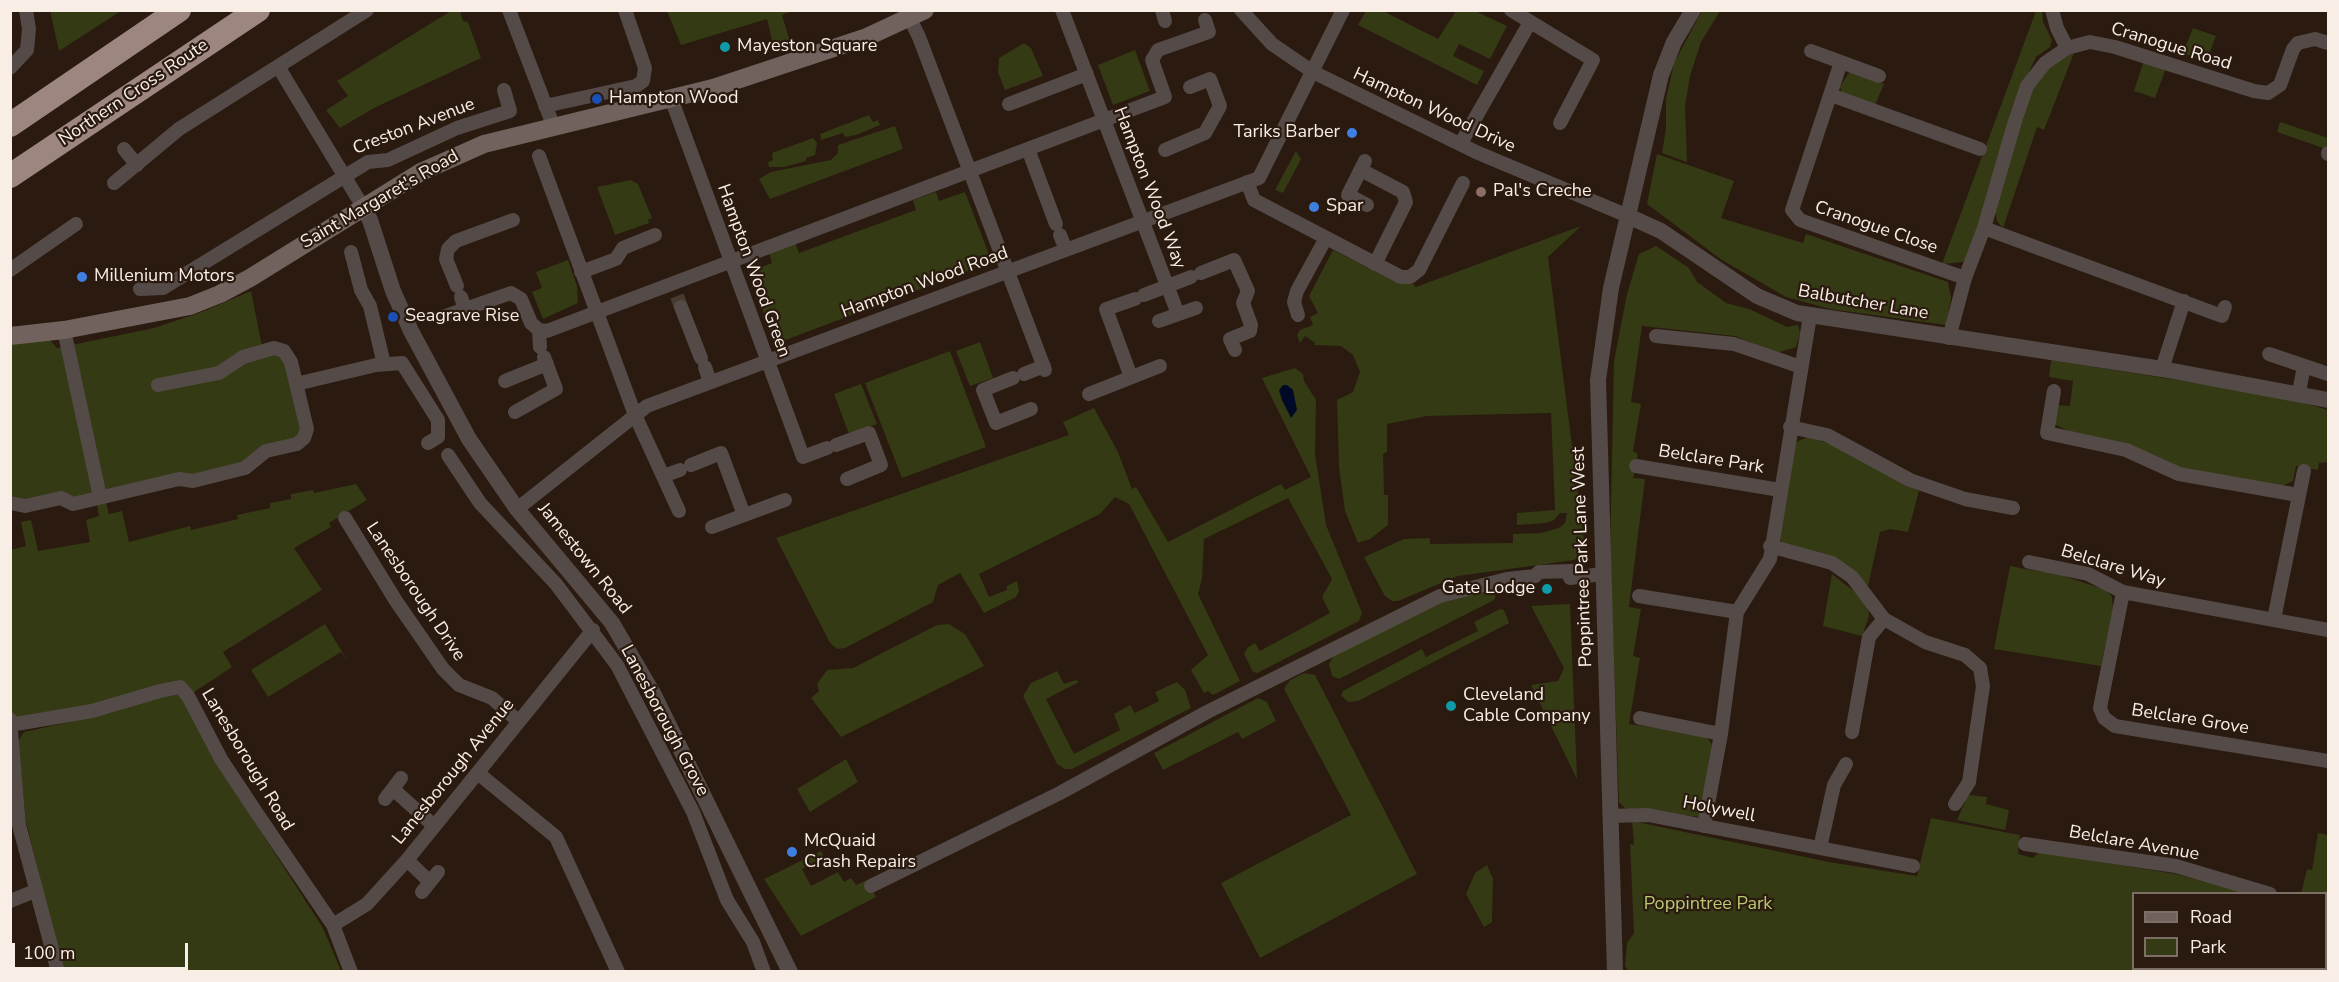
<!DOCTYPE html>
<html>
<head>
<meta charset="utf-8">
<style>
  body { margin:0 }
  #map { position:relative; width:2339px; height:982px; overflow:hidden; background:#2a1a0f; font-family:"Nunito Sans",sans-serif }
  canvas { display:block }
  .frame { position:absolute; inset:0; border:12px solid #f9eee6; pointer-events:none }
  .legend { position:absolute; left:2132px; top:892px; width:195px; height:78px; box-sizing:border-box; background:#2a1a0f; border:2px solid #7d6f65; margin:0; padding:8px 10px; list-style:none; font-size:18px; color:#f9eee6 }
  .legend li { display:flex; align-items:center; gap:12px; height:30px }
  .legend b { width:30px; border:2px solid #7d6f65 }
  .scale { position:absolute; left:12px; top:943px; width:176px; height:27px; box-sizing:border-box; border:3px solid #f9eee6; border-top:0; padding-left:8px; font-size:18px; line-height:21px; white-space:nowrap; color:#f9eee6; -webkit-text-stroke:4px #2a1a0f; paint-order:stroke }
</style>
</head>
<body>
<div id="map">
<canvas width="2339" height="982"></canvas>
<div class="frame"></div>
<ul class="legend">
<li><b style="height:8px;background:#72625e"></b>Road</li>
<li><b style="height:16px;background:#343a13"></b>Park</li>
</ul>
<div class="scale">100 m</div>
</div>
<script>
const g = document.querySelector('canvas').getContext('2d');
g.lineJoin = 'round';
function fillPath(path, color) { g.fillStyle = color; g.fill(path, 'evenodd'); }
const toPath = rows => new Path2D(rows.map(r => 'M' + r).join(''));
function stroke(path, color, width, dash) { g.strokeStyle = color; g.lineWidth = width; g.lineCap = dash ? 'butt' : 'round'; g.setLineDash(dash || []); g.stroke(path); }
function label(font, color, halo, rows, align = 'center') {
  g.font = font + ' "Nunito Sans",sans-serif'; g.lineWidth = 4.5; g.setLineDash([]); g.textBaseline = 'middle'; g.strokeStyle = halo; g.fillStyle = color; for (const [text, x, y, turn = 0] of rows) {
    g.save(); g.translate(x, y); g.rotate((+turn || 0) * Math.PI / 180); g.textAlign = isNaN(turn) ? turn : align; if (halo) g.strokeText(text, 0, 0); g.fillText(text, 0, 0); g.restore();
  }
}
fillPath(toPath([
  [50,10,121,10,121,11,59,51],
  [451,11,460,11,463,21,468,22,481,58,374,108,340,128,326,110,348,96,337,81],
  [667,11,793,11,782,15,791,45,775,52,767,19,681,45],
  [1475,11,1507,26,1490,59,1459,44,1453,56,1484,71,1477,85,1358,25,1366,11,1383,11,1438,39,1456,11],
  [1702,11,1720,11,1701,42,1690,76,1685,106,1687,162,1662,153,1666,128,1666,99,1674,63],
  [2036,11,2042,11,2043,22,2052,40,2050,47,2036,57,2012,107,1985,205,1968,255,1963,262,1942,264],
  [2193,28,2216,36,2206,62,2183,53],
  [1024,43,1031,48,1043,76,1005,90,998,72,999,58],
  [1135,50,1150,91,1113,105,1098,65],
  [2074,53,2044,130,2037,127,2003,228,1997,221,1995,210,2029,96,2039,78,2057,60],
  [2144,60,2166,68,2155,98,2134,91],
  [1850,71,1884,84,1875,105,1842,93,1840,87],
  [869,115,873,122,878,120,880,125,856,135,845,137,843,133,821,140,820,134],
  [2280,122,2328,138,2326,149,2277,132],
  [895,126,903,149,770,199,759,179,771,172,831,160,838,153,838,145],
  [813,138,817,143,815,155,806,158,806,161,784,167,769,167,768,162,773,160,772,153],
  [1296,151,1301,159,1283,193,1275,190],
  [1657,154,1734,181,1721,218,1803,243,1806,234,1948,282,1951,298,1946,325,1830,309,1786,297,1722,260,1647,204],
  [631,180,638,184,652,218,648,220,649,223,615,235,597,187],
  [936,192,939,201,965,192,992,262,775,344,749,272,772,263,769,252,795,242,799,253,916,210,913,200],
  [1581,226,1548,257,1585,548,1582,555,1574,560,1458,576,1398,601,1392,601,1385,596,1364,557,1404,539,1430,538,1430,544,1513,543,1513,534,1541,533,1559,528,1565,523,1567,513,1560,513,1554,520,1545,523,1517,525,1517,513,1555,510,1551,413,1427,416,1387,424,1387,452,1383,454,1384,495,1388,495,1388,525,1370,539,1358,543,1345,511,1339,467,1337,400,1353,392,1360,372,1353,355,1341,346,1314,345,1315,343,1305,336,1300,343,1297,335,1300,330,1313,325,1310,317,1318,313,1309,296,1333,250,1400,284,1413,284,1416,287],
  [1656,246,1689,268,1697,282,1726,303,1749,309,1787,327,1798,325,1800,333,1796,347,1777,353,1735,336,1642,326,1631,402,1641,404,1633,451,1638,454,1633,478,1645,479,1629,607,1641,609,1633,656,1640,658,1629,724,1703,735,1709,740,1712,745,1701,817,1626,809,1619,802,1610,555,1614,361,1627,294,1639,254],
  [568,260,577,286,578,303,543,319,532,292,542,288,536,272],
  [251,291,263,351,284,352,304,438,244,467,73,504,11,503,10,344,50,340,57,348,154,328,202,312],
  [980,342,993,378,970,386,956,351],
  [950,351,986,447,902,478,865,383],
  [2051,360,2233,389,2294,400,2328,410,2328,462,2319,463,2318,470,2296,466,2293,481,2280,487,2173,466,2131,448,2066,430,2054,424,2056,405,2070,406,2073,381,2049,377],
  [1295,368,1303,374,1304,381,1316,400,1315,454,1326,525,1362,613,1359,621,1257,673,1253,672,1244,654,1248,647,1255,643,1260,651,1330,613,1322,597,1332,579,1288,498,1204,539,1202,579,1198,594,1240,681,1213,695,1208,691,1204,693,1191,670,1208,655,1129,504,1115,497,1100,514,979,574,989,597,1007,590,1007,586,1017,581,1019,591,1016,597,984,613,960,573,938,585,933,602,845,648,837,649,830,643,776,538,1069,435,1063,422,1094,408,1118,452,1132,489,1136,487,1168,542,1281,484,1285,490,1311,477,1262,378],
  [861,384,877,424,849,434,834,394],
  [1808,437,1840,447,1919,491,1908,532,1890,529,1880,532,1868,586,1845,566,1785,546,1781,541,1779,533,1793,448,1796,442],
  [356,484,367,500,329,523,331,527,294,548,322,590,223,652,232,667,188,696,180,687,92,711,10,719,10,550,26,546,21,522,31,520,38,551,90,542,86,520,99,516,97,505,106,502,109,514,122,511,129,542,190,526,191,530,238,519,237,515,270,508,270,503,291,499,291,494,313,490,314,493],
  [2010,566,2041,572,2046,570,2106,590,2112,597,2113,608,2101,666,1994,649],
  [1832,574,1861,597,1868,606,1869,616,1862,636,1823,626],
  [1492,588,1496,596,1494,600,1339,679,1332,676,1329,664,1333,657,1430,606],
  [1570,604,1577,779,1531,685,1558,681,1564,668,1531,606],
  [1500,609,1504,610,1509,623,1358,701,1348,702,1341,695,1343,691,1422,649,1426,657,1478,631,1474,622],
  [325,624,349,663,341,652,268,697,251,670],
  [949,624,965,634,984,666,841,737,811,698,819,691,817,684,827,670,853,668,937,625],
  [1057,671,1064,684,1076,680,1079,682,1046,699,1074,754,1120,730,1114,714,1130,705,1135,713,1159,701,1155,692,1177,682,1185,690,1191,708,1072,769,1065,769,1057,764,1023,696,1031,683],
  [1304,673,1315,675,1417,874,1260,958,1221,883,1351,815,1284,689,1290,680],
  [168,694,176,694,183,698,216,762,323,928,341,971,63,971,26,821,18,741,24,732,110,713],
  [1258,698,1267,702,1276,721,1242,739,1238,732,1163,770,1154,753],
  [846,759,858,782,810,812,797,789],
  [1968,795,1987,797,1986,804,2009,810,2005,830,1957,820],
  [1931,818,2020,835,2018,854,2033,858,2039,852,2176,874,2246,893,2134,894,2134,968,2326,968,2326,915,2328,916,2328,971,1629,972,1625,966,1627,943,1634,933,1630,844,1634,845,1632,821,1829,862,1917,876],
  [2318,833,2328,835,2328,894,2301,894,2307,869,2312,870],
  [821,851,824,857,802,869,811,886,838,872,844,882,851,878,856,885,867,880,876,897,801,936,764,879],
  [1487,865,1493,879,1492,922,1484,927,1466,894,1475,873]
]), '#343a13');
fillPath(toPath([
  [1283,385,1287,385,1293,390,1297,410,1291,418,1282,400,1279,390]
]), '#000a26');
stroke(toPath([
  [677,296,681,307]
]), '#493a2f', 14, [14, 7]);
stroke(toPath([
  [509,10,553,125],
  [1062,10,1178,314],
  [1162,10,1165,21],
  [1241,10,1272,44,1313,72,1476,152,1628,216],
  [1511,10,1593,60,1560,123],
  [2052,10,2057,28,2067,48],
  [910,19,919,37,1045,370],
  [1811,51,1841,62],
  [10,68,27,50,29,29,26,10],
  [279,68,363,207],
  [1879,76,1841,62,1792,210,1800,220,1965,278],
  [1831,95,1980,149],
  [671,98,803,457,827,448],
  [1009,104,1087,74],
  [545,106,636,86,643,81,645,68,625,10],
  [1461,143,1529,24],
  [124,149,137,165],
  [1028,149,1056,224],
  [1165,150,1205,133,1220,106,1210,79,1190,87],
  [2328,153,2328,154],
  [539,156,635,415,679,511],
  [1365,161,1348,195,1367,205],
  [1361,170,1403,192,1406,202,1375,264],
  [1247,182,1254,200,1401,277,1410,277,1419,270,1463,183],
  [114,183,179,129,367,10],
  [1984,228,2222,316,2225,307],
  [1060,235,1066,250],
  [351,252,361,290,370,306,384,364],
  [10,270,76,224],
  [581,272,616,259,623,248,655,235],
  [1201,273,1234,260,1248,291,1243,303,1251,325,1250,331,1230,339,1235,350],
  [457,286,446,259,448,249,456,241,513,220],
  [140,289,163,288,368,162,388,160,457,128,510,111,504,90],
  [1144,295,1191,277],
  [461,297,465,309,511,293,521,299,531,323,539,330,547,331,1165,97,1152,60,1158,50,1209,32,1205,20],
  [681,307,701,358],
  [1298,315,1294,302,1297,291,1326,238],
  [440,318,465,309],
  [1159,321,1196,308],
  [64,330,100,497],
  [539,330,540,347],
  [1656,336,1734,344,1801,367],
  [1949,338,1965,278,1984,228,2015,121,2027,86,2045,63,2067,48,2090,42,2115,47,2254,91,2268,93,2280,85,2293,49,2298,43,2315,39,2328,43],
  [2269,354,2328,374],
  [705,367,710,382],
  [2162,369,2184,301],
  [1024,374,1044,366],
  [1131,377,1106,309,1135,299],
  [1013,378,983,390,996,423,1031,409],
  [505,381,547,364],
  [296,384,376,365,402,363,438,420,438,437,428,443],
  [2054,391,2047,433,2126,450,2179,474,2298,495],
  [2299,392,2304,366],
  [1089,394,1160,366],
  [515,412,556,389,544,357],
  [1790,427,1827,435,1910,480,1965,499,2013,508],
  [836,445,869,433,881,465,847,479],
  [448,455,480,503,556,584,617,665,693,812,727,900,753,942,764,972],
  [691,465,721,453,744,515],
  [1636,466,1780,490],
  [663,476,680,470],
  [10,503,25,506,61,498,73,504,179,479,193,481,245,468,266,451,297,444,304,438,307,429,291,362,284,351,274,348,243,357,219,373,158,385],
  [517,509,647,406,1259,178,1343,10],
  [345,518,396,601,443,669,459,685,492,698,518,721],
  [712,527,785,500],
  [1770,546,1832,563,1852,577,1884,619,1925,642,1965,655,1980,668,1983,686,1969,782,1955,804],
  [2029,562,2088,574,2123,592,2328,630],
  [1570,578,1603,574],
  [2123,592,2100,708,2104,718,2115,726,2328,761],
  [1639,596,1737,612],
  [2274,619,2304,471],
  [1640,718,1721,734],
  [10,719,19,825,58,972],
  [10,725,92,711,160,691,180,687,188,696,221,759,258,815,333,925,351,972],
  [1852,732,1869,637,1884,619],
  [479,774,556,837,618,972],
  [393,789,433,825],
  [385,799,401,778],
  [1610,816,1648,815,1913,866],
  [1704,826,1721,734,1737,612,1770,559,1810,316],
  [2025,844,2176,866,2270,894],
  [1820,848,1834,785,1846,764],
  [407,860,430,882],
  [871,886,1060,793,1209,711,1440,596,1507,579,1535,576,1539,572,1571,571,1578,576],
  [422,892,438,872],
  [10,901,35,891],
  [2326,911,2328,898],
  [333,925,367,904,407,860,593,630]
]), '#544a47', 14);
stroke(toPath([
  [363,207,370,220,393,291,411,331,469,439,517,509,612,623,654,695,790,972],
  [1628,216,1661,231,1757,296,1797,313,2162,369,2328,400],
  [1615,972,1598,380,1611,288,1661,75,1674,42,1693,10]
]), '#544a47', 16);
stroke(toPath([
  [10,336,64,330,190,306,220,294,250,278,421,172,484,144,713,88,867,37,925,10]
]), '#72625e', 18);
stroke(toPath([
  [10,125,179,10],
  [10,176,258,10]
]), '#9e8680', 24);
for (const [x, y, r, color] of [
  [725,47,6,"#0f9aa8"],
  [597,99,6,"#1a4fb4"],
  [1352,133,6,"#3f7fe0"],
  [1481,192,6,"#8d6e63"],
  [1314,207,6,"#3f7fe0"],
  [82,277,6,"#3f7fe0"],
  [393,317,6,"#1a4fb4"],
  [1547,589,6,"#0f9aa8"],
  [1451,706,6,"#0f9aa8"],
  [792,852,6,"#3f7fe0"]
]) { const dot = new Path2D(); dot.arc(x, y, r, 0, 2 * Math.PI); g.fillStyle = color; g.fill(dot); stroke(dot, '#2a1a0f', 2); }
label('18px', '#f9eee6', '#2a1a0f', [
  ["Mayeston Square",737,47],
  ["Hampton Wood",609,99],
  ["Tariks Barber",1340,133,"right"],
  ["Pal's Creche",1493,192],
  ["Spar",1326,207],
  ["Millenium Motors",94,277],
  ["Seagrave Rise",405,317],
  ["Gate Lodge",1535,589,"right"],
  ["Cleveland",1463,696],
  ["Cable Company",1463,717],
  ["McQuaid",804,842],
  ["Crash Repairs",804,863]
], 'left');
label('18px', '#f9eee6', '#2a1a0f', [
  ["Cranogue Road",2171,47,17],
  ["Northern Cross Route",134,93,-34],
  ["Hampton Wood Drive",1434,111,25],
  ["Creston Avenue",414,127,-21],
  ["Hampton Wood Way",1149,188,69],
  ["Saint Margaret's Road",380,200,-30],
  ["Cranogue Close",1876,228,19],
  ["Hampton Wood Green",753,271,70],
  ["Hampton Wood Road",925,283,-20],
  ["Balbutcher Lane",1863,303,10],
  ["Belclare Park",1711,460,9],
  ["Poppintree Park Lane West",1583,557,-92],
  ["Jamestown Road",584,559,51],
  ["Belclare Way",2113,567,17],
  ["Lanesborough Drive",415,592,56],
  ["Belclare Grove",2190,720,9],
  ["Lanesborough Grove",664,721,62],
  ["Lanesborough Road",247,760,59],
  ["Lanesborough Avenue",454,772,-51],
  ["Holywell",1719,810,11],
  ["Belclare Avenue",2134,844,10]
]);
label('18px', '#bac872', '#2a1a0f', [
  ["Poppintree Park",1708,905]
]);
</script>
</body>
</html>
